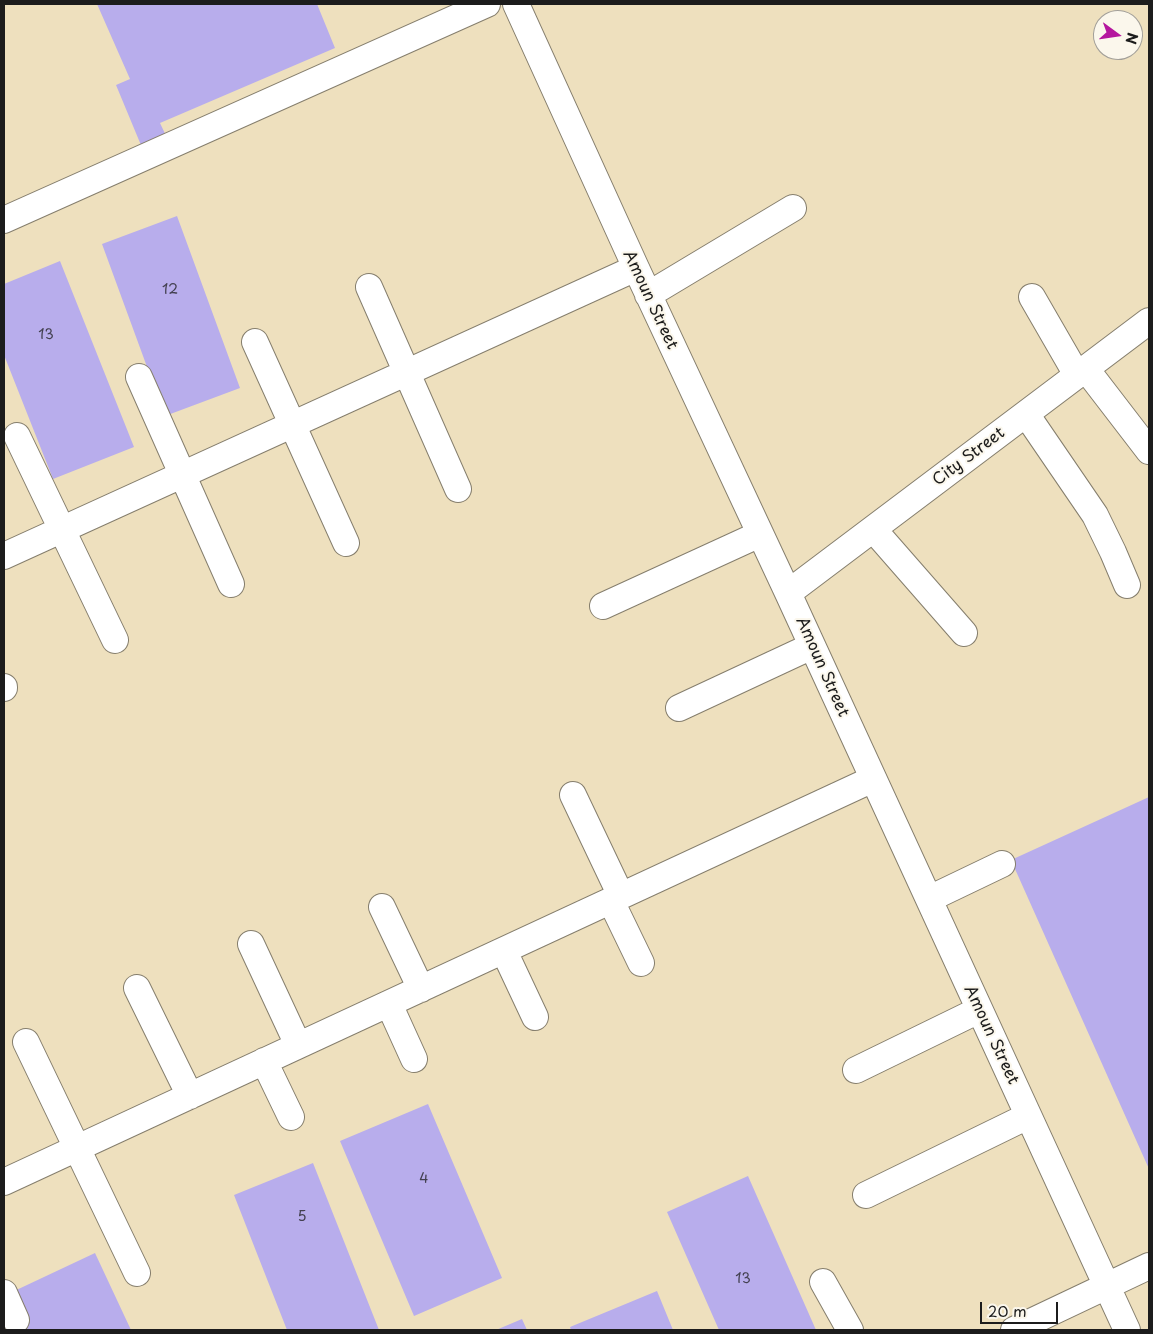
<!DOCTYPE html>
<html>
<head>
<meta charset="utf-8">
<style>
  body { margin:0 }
  #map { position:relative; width:1153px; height:1334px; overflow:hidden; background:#eee0be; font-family:"Playpen Sans",sans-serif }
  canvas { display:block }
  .frame { position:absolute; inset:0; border:5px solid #1c1c1c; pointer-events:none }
  .north { position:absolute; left:1093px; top:10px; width:50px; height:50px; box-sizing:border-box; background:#fbf7ec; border:1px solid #a29f99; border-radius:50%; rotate:104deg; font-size:14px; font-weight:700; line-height:20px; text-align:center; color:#1c1c1c }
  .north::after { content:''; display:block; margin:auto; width:18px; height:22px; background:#b5179e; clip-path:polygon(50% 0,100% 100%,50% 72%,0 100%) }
  .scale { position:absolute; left:980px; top:1302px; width:78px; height:22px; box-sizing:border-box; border:2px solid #1c1c1c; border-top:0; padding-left:6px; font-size:15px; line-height:18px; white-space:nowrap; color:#1c1c1c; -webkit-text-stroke:4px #fbf7ec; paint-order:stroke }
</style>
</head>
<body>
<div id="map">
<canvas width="1153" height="1334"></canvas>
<div class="frame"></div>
<div class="north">N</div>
<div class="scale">20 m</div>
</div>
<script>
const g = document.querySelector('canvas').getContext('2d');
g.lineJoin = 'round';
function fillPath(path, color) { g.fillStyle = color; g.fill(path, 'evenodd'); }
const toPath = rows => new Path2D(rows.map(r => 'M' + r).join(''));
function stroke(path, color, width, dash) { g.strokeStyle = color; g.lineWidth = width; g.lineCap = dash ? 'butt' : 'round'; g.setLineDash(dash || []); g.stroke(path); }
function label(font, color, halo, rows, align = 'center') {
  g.font = font + ' "Playpen Sans",sans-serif'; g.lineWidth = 4; g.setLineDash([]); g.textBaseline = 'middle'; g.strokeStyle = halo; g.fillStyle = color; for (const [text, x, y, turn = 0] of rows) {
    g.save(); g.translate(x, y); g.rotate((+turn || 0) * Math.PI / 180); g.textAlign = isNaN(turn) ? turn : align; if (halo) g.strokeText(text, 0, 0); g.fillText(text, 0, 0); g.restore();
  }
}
fillPath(toPath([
  [97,4,317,4,335,48,160,123,168,140,143,150,116,85,130,79],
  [177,216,240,388,165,416,102,244],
  [60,261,134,447,53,479,4,355,4,284],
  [1149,797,1149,1169,1011,860],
  [428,1104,502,1278,414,1316,340,1141],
  [313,1163,379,1330,287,1330,234,1195],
  [748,1176,816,1330,719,1330,667,1212],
  [95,1253,131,1330,28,1330,10,1293],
  [657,1291,673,1330,571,1330,570,1327],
  [522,1319,527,1330,496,1330]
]), '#b8adec');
const minor = toPath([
  [516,4,636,268,788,593,1127,1330],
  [4,220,487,4],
  [369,287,458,489],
  [648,295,793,208],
  [1032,297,1077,375],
  [255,342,346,543],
  [1086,369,1149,451],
  [139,377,231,584],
  [1026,414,1095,515,1113,552,1127,585],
  [17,436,115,640],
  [873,529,964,633],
  [4,556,636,268],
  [788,593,1149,321],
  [603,606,760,534],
  [4,687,4,688],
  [679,708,812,646],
  [573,795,621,896],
  [929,899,1002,864],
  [611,901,641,963],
  [382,907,421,989],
  [251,944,298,1045],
  [504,951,535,1017],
  [137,988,190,1096],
  [389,1004,414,1059],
  [26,1042,137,1273],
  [264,1061,291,1117],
  [856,1070,979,1010],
  [4,1182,873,779],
  [866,1195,1028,1116],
  [823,1282,850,1330],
  [4,1293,16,1320],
  [1014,1330,1149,1266]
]);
stroke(minor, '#857e6d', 28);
stroke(minor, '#fff', 26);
label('14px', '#434050', null, [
  ["12",170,290],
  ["13",46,335],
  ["4",424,1179],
  ["5",302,1217],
  ["13",743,1279]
]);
label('16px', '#1c1c1c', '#fbf7ec', [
  ["Amoun Street",650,300,65],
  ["City Street",969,457,-37],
  ["Amoun Street",822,667,66],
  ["Amoun Street",991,1035,65]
]);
</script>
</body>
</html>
